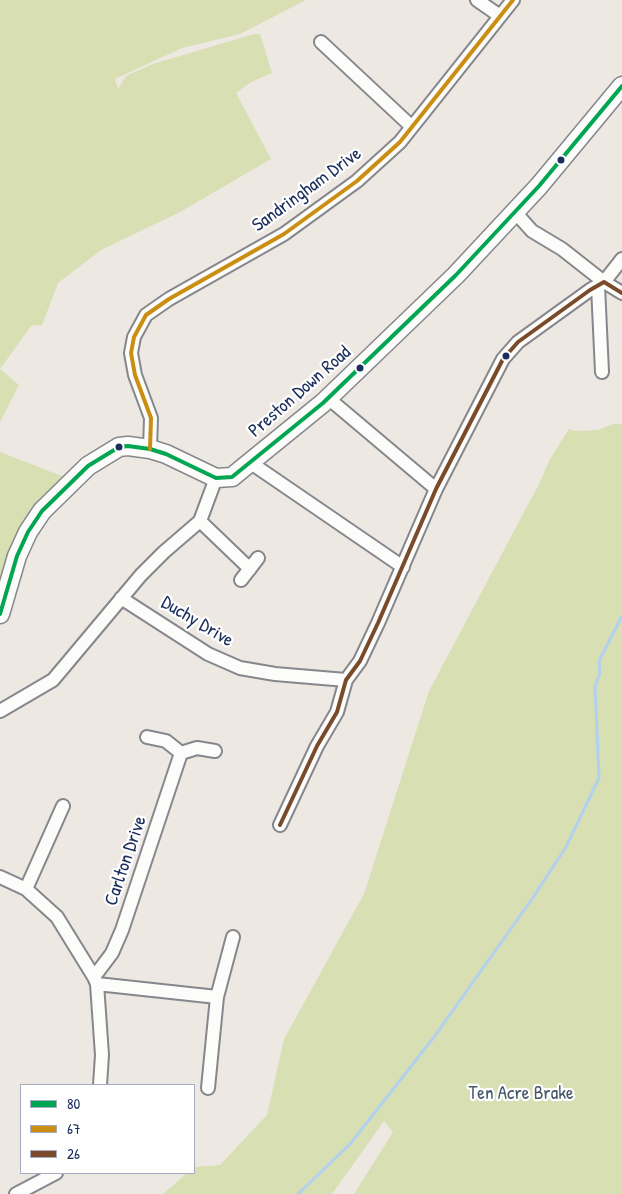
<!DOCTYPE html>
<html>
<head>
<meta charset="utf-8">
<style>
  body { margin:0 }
  #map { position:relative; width:622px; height:1194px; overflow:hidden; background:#eee8e2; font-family:"Patrick Hand",sans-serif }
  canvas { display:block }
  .legend { position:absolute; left:20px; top:1084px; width:175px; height:90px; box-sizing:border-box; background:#fff; border:1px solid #a4acbf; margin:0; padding:6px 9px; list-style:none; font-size:15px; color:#1b2f5e }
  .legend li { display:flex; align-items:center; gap:10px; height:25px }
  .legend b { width:25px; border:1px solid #a4acbf }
</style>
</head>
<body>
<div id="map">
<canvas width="622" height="1194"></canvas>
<ul class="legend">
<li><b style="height:6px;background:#00a651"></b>80</li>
<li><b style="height:6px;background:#cb8e13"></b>67</li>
<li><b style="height:6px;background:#7a4b2a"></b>26</li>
</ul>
</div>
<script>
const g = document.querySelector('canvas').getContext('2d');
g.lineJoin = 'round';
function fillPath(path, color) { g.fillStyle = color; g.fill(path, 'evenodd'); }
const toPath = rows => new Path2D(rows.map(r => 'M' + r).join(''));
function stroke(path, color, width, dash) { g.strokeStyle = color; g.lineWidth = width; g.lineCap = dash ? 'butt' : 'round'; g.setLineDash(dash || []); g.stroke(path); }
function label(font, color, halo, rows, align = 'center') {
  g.font = font + ' "Patrick Hand",sans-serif'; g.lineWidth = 4.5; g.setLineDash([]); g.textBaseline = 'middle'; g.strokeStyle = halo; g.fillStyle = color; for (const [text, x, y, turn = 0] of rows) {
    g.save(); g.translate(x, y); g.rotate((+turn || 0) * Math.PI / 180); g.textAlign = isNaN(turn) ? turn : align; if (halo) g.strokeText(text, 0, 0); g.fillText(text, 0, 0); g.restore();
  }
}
fillPath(toPath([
  [0,0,306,0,240,34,182,48,115,79,118,89,126,76,153,64,254,34,260,34,272,73,251,82,236,93,271,159,180,212,101,250,58,283,42,325,31,326,0,369],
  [0,369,19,385,0,422],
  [613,424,622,424,622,1194,354,1194,393,1132,384,1121,332,1194,163,1194,187,1173,194,1173,194,1167,220,1165,267,1115,284,1039,364,894,429,691,539,484,550,459,569,429,575,431,598,430],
  [0,452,72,480,42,511,0,614]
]), '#d7dfb3');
stroke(toPath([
  [298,1194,351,1143,434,1037,532,899,566,847,599,778,595,686,600,673,599,661,622,616]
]), '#b1d1ee', 3);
const street = toPath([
  [477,0,500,16],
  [321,42,412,127],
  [515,212,532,231,562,249,604,282,622,259],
  [598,286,602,372],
  [328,398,436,489],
  [150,449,151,418,135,375,131,353,134,337,146,315,169,299,284,234,357,181,400,142,513,0],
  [251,463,403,567],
  [200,521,250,569],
  [241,580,258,558],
  [121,598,208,654,240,668,275,674,346,680],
  [0,711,53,680,141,575,164,552,200,521,216,478],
  [181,753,197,748,215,751],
  [280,825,317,746,337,712,346,680,360,661,378,623,436,489,503,359,518,342,590,290,604,282,622,293],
  [0,877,26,889,57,917,94,977,97,984,102,1055,100,1085],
  [26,889,63,806],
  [94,977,112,953,122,930,181,753,166,741,147,737],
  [97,984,217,997],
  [208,1088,217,997,233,937],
  [16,1194,56,1173]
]);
const secondary = toPath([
  [0,614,17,556,28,532,42,511,88,466,119,447,128,446,150,449,166,454,216,478,232,477,323,403,456,275,539,186,622,86]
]);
stroke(street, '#86878d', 16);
stroke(secondary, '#86878d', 21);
stroke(street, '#fcfcfb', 12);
stroke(secondary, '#fcfcfb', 18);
stroke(toPath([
  [0,614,17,556,28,532,42,511,88,466,119,447,128,446,150,449,166,454,216,478,232,477,323,403,456,275,539,186,622,86]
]), '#00a651', 4);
stroke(toPath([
  [150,449,151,418,135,375,131,353,134,337,146,315,169,299,284,234,357,181,400,142,513,0]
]), '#cb8e13', 4);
stroke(toPath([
  [280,825,317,746,337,712,346,680,360,661,378,623,436,489,503,359,518,342,590,290,604,282,622,293]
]), '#7a4b2a', 4);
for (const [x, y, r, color] of [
  [561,160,4.5,"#1b2f5e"],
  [506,356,4.5,"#1b2f5e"],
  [360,368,4.5,"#1b2f5e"],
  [119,447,4.5,"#1b2f5e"]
]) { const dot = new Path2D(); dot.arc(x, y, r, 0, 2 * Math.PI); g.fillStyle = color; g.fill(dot); stroke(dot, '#fff', 2); }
label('19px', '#1b2f5e', '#fff', [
  ["Sandringham Drive",307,190,-36],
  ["Preston Down Road",300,392,-41],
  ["Duchy Drive",197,622,31],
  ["Carlton Drive",126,861,-71]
]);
label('19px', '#45596a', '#fff', [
  ["Ten Acre Brake",521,1094]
]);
</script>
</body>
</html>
